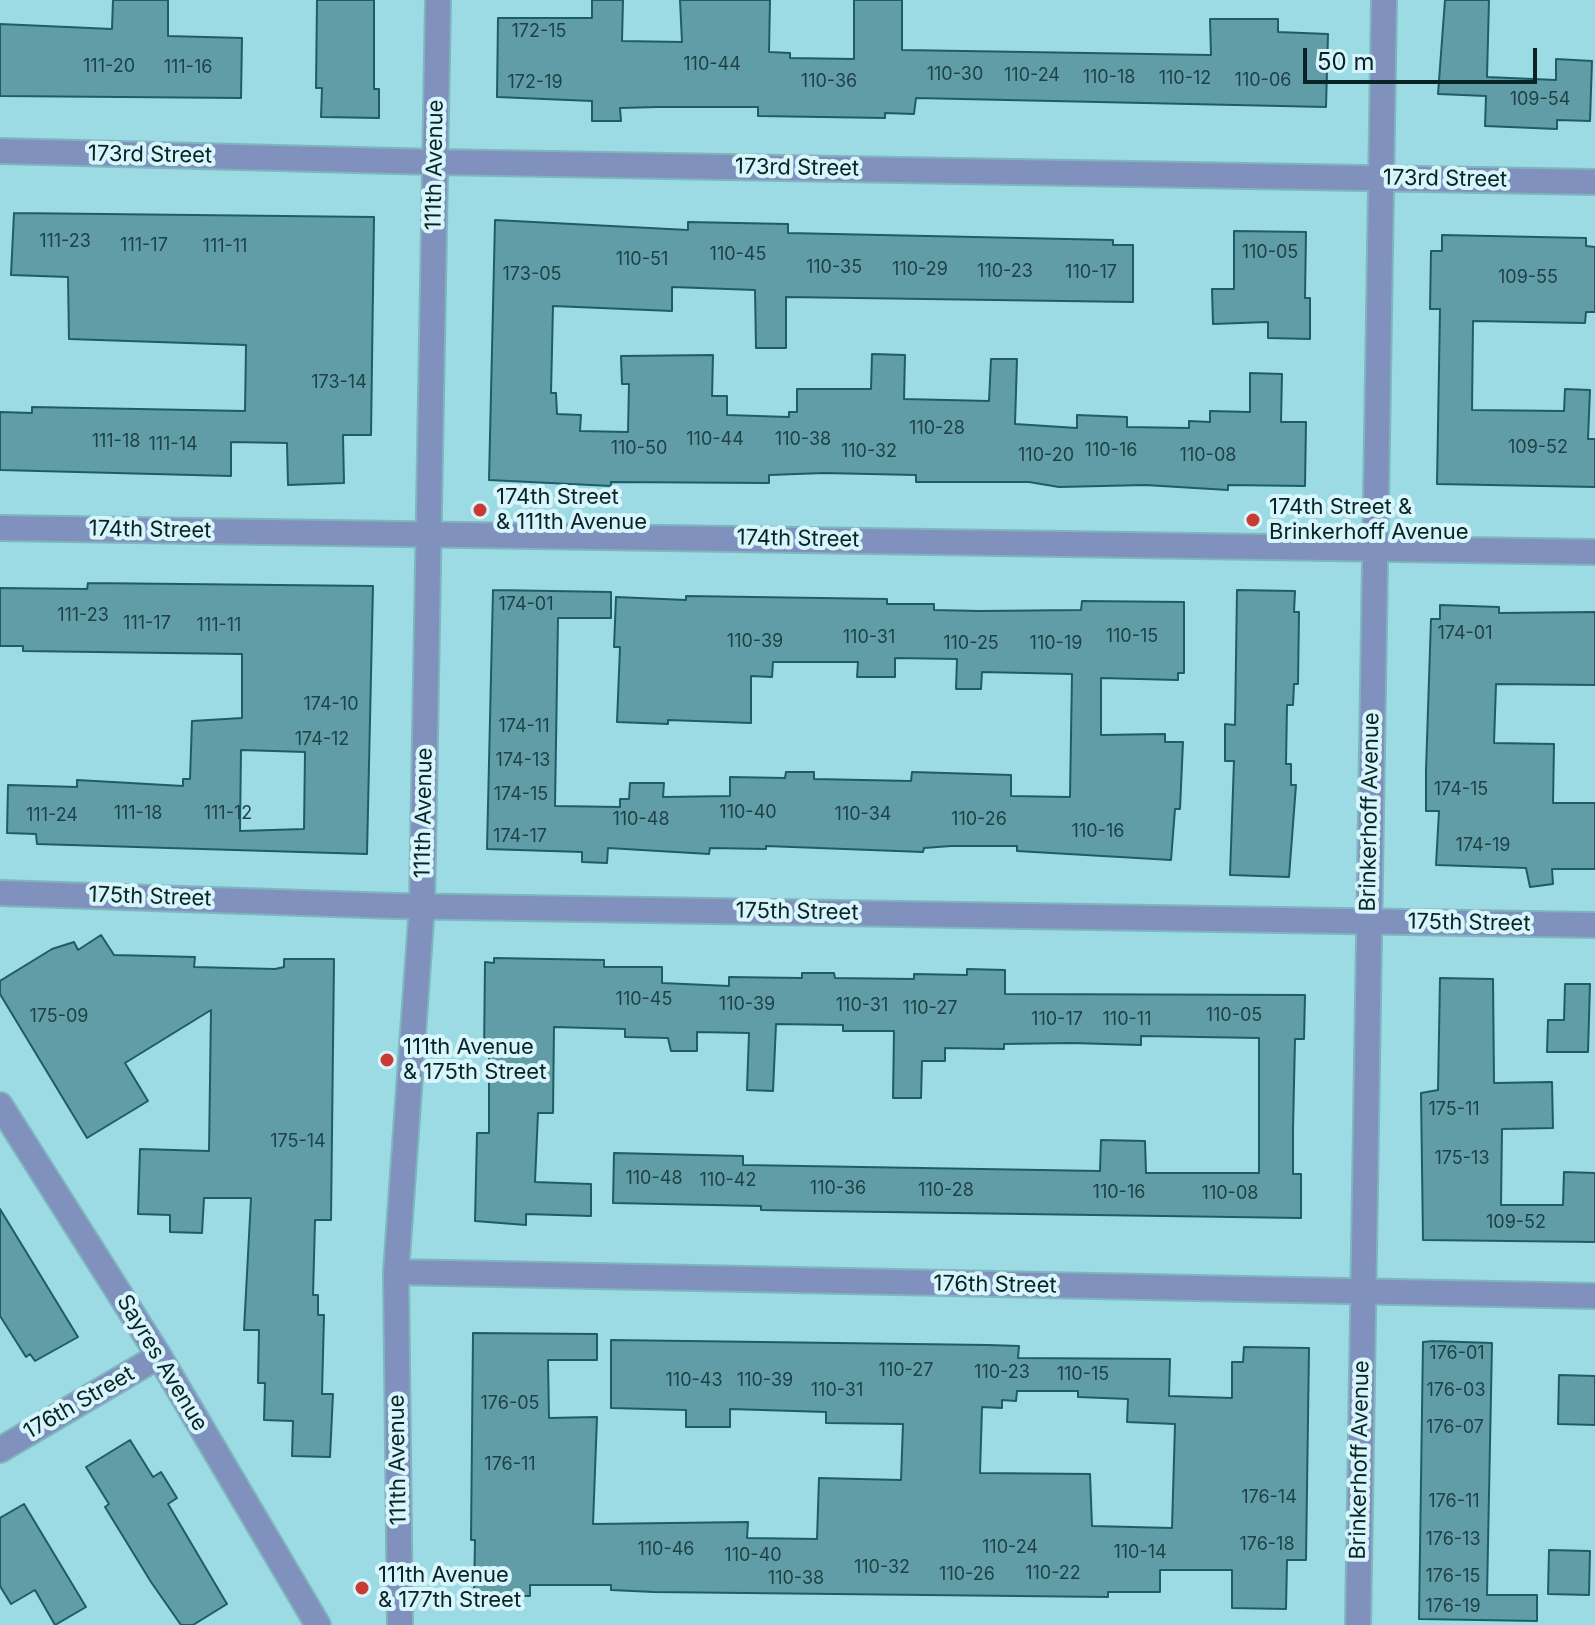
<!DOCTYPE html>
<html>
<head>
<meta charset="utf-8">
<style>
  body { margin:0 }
  #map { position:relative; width:1595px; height:1625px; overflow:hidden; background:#9cdbe4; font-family:Inter,sans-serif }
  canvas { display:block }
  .scale { position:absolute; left:1303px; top:48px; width:234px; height:36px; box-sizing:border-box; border:4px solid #092427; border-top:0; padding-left:10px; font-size:24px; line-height:28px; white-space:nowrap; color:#092427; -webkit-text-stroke:6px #d7f5fa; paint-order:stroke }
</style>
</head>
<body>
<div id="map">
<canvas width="1595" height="1625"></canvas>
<div class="scale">50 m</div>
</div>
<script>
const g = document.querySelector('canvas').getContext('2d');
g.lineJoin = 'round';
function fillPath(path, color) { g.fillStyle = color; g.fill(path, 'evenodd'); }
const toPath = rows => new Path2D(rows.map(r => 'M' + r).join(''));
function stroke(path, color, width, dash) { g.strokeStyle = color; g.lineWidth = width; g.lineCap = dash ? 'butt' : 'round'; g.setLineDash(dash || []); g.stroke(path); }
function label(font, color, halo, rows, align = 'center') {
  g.font = font + ' Inter,sans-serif'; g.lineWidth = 8; g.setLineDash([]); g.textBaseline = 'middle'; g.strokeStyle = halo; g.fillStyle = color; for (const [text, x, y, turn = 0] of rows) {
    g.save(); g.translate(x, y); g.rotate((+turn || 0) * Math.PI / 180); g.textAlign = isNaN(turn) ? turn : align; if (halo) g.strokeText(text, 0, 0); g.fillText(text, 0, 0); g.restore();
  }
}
const building = toPath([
  [113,0,168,0,168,36,242,38,241,98,0,96,0,24,112,29,113,0],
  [317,0,374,0,374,89,379,89,379,118,321,117,322,88,316,88,317,0],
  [592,0,623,0,622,41,682,42,680,0,770,0,769,52,790,53,790,58,854,59,854,0,902,0,902,50,1211,55,1210,19,1278,19,1278,32,1328,34,1326,107,916,98,914,114,885,113,885,118,758,116,758,107,658,107,620,108,621,121,592,121,592,101,497,97,498,18,592,18,592,0],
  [1445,0,1489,0,1487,77,1556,80,1556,59,1592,61,1590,121,1557,120,1557,129,1485,126,1486,96,1438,94,1445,0],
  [14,213,374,217,371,435,343,435,344,483,288,485,287,443,231,442,231,476,0,470,0,412,32,413,32,407,245,411,246,345,69,339,68,277,11,275,14,213],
  [495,220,688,230,688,222,788,224,788,233,1113,240,1113,245,1133,245,1133,302,786,297,786,348,756,348,755,290,672,287,672,311,553,306,551,393,556,393,557,414,581,415,580,431,628,432,629,384,622,384,621,356,713,355,712,396,727,396,727,415,789,417,789,412,797,412,797,389,871,389,872,354,905,355,904,399,989,401,991,359,1017,359,1015,424,1077,428,1077,415,1127,417,1127,427,1189,428,1189,421,1210,422,1210,411,1250,412,1250,373,1282,374,1281,422,1306,422,1305,486,1228,485,1228,490,1145,485,1059,487,1029,482,916,482,916,475,824,473,769,475,769,483,611,482,611,486,489,480,495,220],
  [1234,231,1306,232,1305,298,1310,298,1310,339,1268,338,1268,322,1213,324,1212,289,1234,289,1234,231],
  [1442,235,1586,238,1586,246,1595,247,1595,312,1586,312,1585,323,1473,321,1472,410,1564,411,1565,389,1590,390,1588,439,1595,439,1595,487,1437,484,1440,309,1430,309,1431,251,1442,251,1442,235],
  [88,583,373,586,367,854,37,844,36,834,7,833,8,785,77,787,77,780,183,786,183,779,190,779,192,721,242,718,242,654,23,651,23,646,0,646,0,588,87,589,88,583],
  [241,750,305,752,304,829,240,831,241,750],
  [493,590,611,592,611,618,558,618,555,806,620,807,620,799,629,799,630,783,664,783,663,797,730,796,730,777,785,778,786,772,814,772,814,779,911,781,912,772,1011,775,1011,796,1070,797,1072,674,982,672,981,689,956,689,957,659,895,658,895,677,857,677,858,662,773,662,772,677,751,676,751,723,668,720,668,724,617,722,620,647,614,647,616,597,686,600,686,596,887,599,887,604,934,604,934,610,980,611,1081,610,1082,601,1184,602,1184,673,1178,673,1178,680,1101,678,1101,735,1165,734,1165,742,1183,742,1180,809,1175,809,1171,860,1017,851,1017,846,951,846,924,848,923,852,766,846,766,849,710,848,709,854,608,848,607,863,582,862,582,852,487,849,493,590],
  [1237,590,1295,591,1294,612,1299,612,1298,684,1294,684,1293,705,1287,705,1286,764,1291,764,1291,785,1296,785,1289,877,1230,875,1234,761,1225,761,1225,724,1235,725,1237,590],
  [1440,605,1499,607,1499,613,1595,612,1595,685,1496,684,1494,743,1554,744,1553,803,1595,803,1595,869,1552,869,1553,884,1530,887,1526,868,1436,865,1439,811,1426,811,1426,770,1431,619,1440,619,1440,605],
  [101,935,114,955,195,957,194,967,275,969,284,967,284,959,334,959,331,1220,315,1220,313,1295,318,1295,318,1315,324,1315,322,1394,333,1394,330,1457,292,1456,293,1421,264,1420,265,1383,258,1383,259,1330,244,1330,251,1198,204,1198,202,1233,170,1232,170,1215,138,1214,140,1149,209,1151,211,1010,125,1063,148,1101,87,1138,0,994,0,981,52,949,74,942,78,950,101,935],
  [494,958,604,960,604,967,662,967,662,983,729,986,729,977,802,978,802,973,834,973,835,978,914,979,914,974,967,975,967,969,1005,970,1005,994,1305,995,1304,1039,1295,1039,1293,1129,1293,1174,1301,1174,1301,1218,817,1211,761,1210,761,1206,613,1203,614,1153,743,1156,743,1165,1100,1171,1101,1140,1145,1141,1146,1173,1259,1173,1259,1038,1141,1036,1141,1045,1071,1043,1004,1044,1004,1049,945,1048,945,1061,922,1061,921,1098,893,1098,894,1031,843,1031,843,1025,776,1024,773,1091,747,1090,749,1033,697,1032,697,1051,671,1051,668,1038,625,1037,625,1029,554,1027,553,1113,538,1113,535,1182,591,1184,591,1216,526,1214,526,1225,475,1221,477,1133,489,1133,489,1054,484,1054,485,962,494,963,494,958],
  [1440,978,1493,979,1494,1083,1552,1082,1553,1128,1502,1129,1501,1205,1563,1205,1564,1172,1595,1173,1595,1242,1423,1240,1421,1093,1438,1090,1440,978],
  [1565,984,1590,984,1588,1052,1547,1052,1548,1020,1564,1020,1565,984],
  [0,1209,78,1337,35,1361,30,1354,26,1357,0,1316,0,1209],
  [473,1333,597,1334,597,1360,548,1360,549,1418,597,1417,593,1524,748,1522,747,1538,817,1539,819,1478,901,1480,903,1424,826,1423,826,1412,730,1409,730,1427,686,1427,686,1410,611,1408,611,1340,988,1345,1019,1346,1018,1358,1170,1359,1169,1396,1232,1398,1232,1362,1243,1362,1244,1347,1309,1348,1306,1560,1287,1560,1286,1609,1232,1608,1232,1570,1160,1570,1160,1592,1108,1592,1108,1597,654,1592,611,1590,611,1585,530,1585,530,1596,474,1596,475,1540,471,1540,473,1333],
  [1017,1391,1078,1391,1078,1397,1128,1399,1127,1422,1175,1424,1172,1528,1092,1526,1090,1474,980,1473,982,1407,1002,1408,1002,1400,1016,1401,1017,1391],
  [1433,1341,1492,1343,1487,1595,1537,1595,1537,1621,1419,1619,1423,1342,1433,1341],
  [1559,1375,1595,1376,1595,1425,1558,1424,1559,1375],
  [130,1440,153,1477,161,1472,177,1498,168,1504,227,1604,193,1625,181,1625,151,1582,105,1507,109,1504,86,1467,130,1440],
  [24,1504,86,1607,55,1625,35,1590,11,1604,0,1586,0,1518,24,1504],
  [1549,1550,1590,1551,1589,1595,1548,1594,1549,1550]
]);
fillPath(building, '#609da6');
stroke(building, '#1d5d66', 2);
const street = toPath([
  [0,151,435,162,1595,182],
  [0,528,1595,552],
  [0,893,395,906,1595,925],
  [0,1105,159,1356,318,1625],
  [396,1272,1595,1296],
  [0,1450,159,1356],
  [400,1625,396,1272,422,906,438,0],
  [1358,1625,1384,0]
]);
stroke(street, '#7fb6be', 28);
stroke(street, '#8091be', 24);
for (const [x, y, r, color] of [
  [480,510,8,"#c83a32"],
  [1253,520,8,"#c83a32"],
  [387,1060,8,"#c83a32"],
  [362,1588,8,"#c83a32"]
]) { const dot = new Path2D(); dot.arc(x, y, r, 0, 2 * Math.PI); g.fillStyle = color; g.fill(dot); stroke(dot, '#d7f5fa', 3); }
label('18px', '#1f4247', null, [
  ["172-15",539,32],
  ["110-44",712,65],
  ["111-20",109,67],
  ["111-16",188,68],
  ["110-30",955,75],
  ["110-24",1032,76],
  ["110-18",1109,78],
  ["110-12",1185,79],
  ["110-06",1263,81],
  ["110-36",829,82],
  ["172-19",535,83],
  ["109-54",1540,100],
  ["111-23",65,242],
  ["111-17",144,246],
  ["111-11",225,247],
  ["110-05",1270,253],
  ["110-45",738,255],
  ["110-51",642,260],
  ["110-35",834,268],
  ["110-29",920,270],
  ["110-23",1005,272],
  ["110-17",1091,273],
  ["173-05",532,275],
  ["109-55",1528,278],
  ["173-14",339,383],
  ["110-28",937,429],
  ["110-44",715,440],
  ["110-38",803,440],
  ["111-18",116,442],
  ["111-14",173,445],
  ["109-52",1538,448],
  ["110-50",639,449],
  ["110-16",1111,451],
  ["110-32",869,452],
  ["110-20",1046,456],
  ["110-08",1208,456],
  ["174-01",526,605],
  ["111-23",83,616],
  ["111-17",147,624],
  ["111-11",219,626],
  ["174-01",1465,634],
  ["110-15",1132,637],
  ["110-31",869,638],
  ["110-39",755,642],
  ["110-25",971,644],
  ["110-19",1056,644],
  ["174-10",331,705],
  ["174-11",524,727],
  ["174-12",322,740],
  ["174-13",523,761],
  ["174-15",1461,790],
  ["174-15",521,795],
  ["110-40",748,813],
  ["111-18",138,814],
  ["111-12",228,814],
  ["110-34",863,815],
  ["111-24",52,816],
  ["110-48",641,820],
  ["110-26",979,820],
  ["110-16",1098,832],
  ["174-17",520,837],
  ["174-19",1483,846],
  ["110-45",644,1000],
  ["110-39",747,1005],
  ["110-31",862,1006],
  ["110-27",930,1009],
  ["110-05",1234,1016],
  ["175-09",59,1017],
  ["110-17",1057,1020],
  ["110-11",1127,1020],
  ["175-11",1454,1110],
  ["175-14",298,1142],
  ["175-13",1462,1159],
  ["110-48",654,1179],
  ["110-42",728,1181],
  ["110-36",838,1189],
  ["110-28",946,1191],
  ["110-16",1119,1193],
  ["110-08",1230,1194],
  ["109-52",1516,1223],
  ["176-01",1457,1354],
  ["110-27",906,1371],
  ["110-23",1002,1373],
  ["110-15",1083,1375],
  ["110-43",694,1381],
  ["110-39",765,1381],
  ["110-31",837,1391],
  ["176-03",1456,1391],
  ["176-05",510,1404],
  ["176-07",1455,1428],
  ["176-11",510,1465],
  ["176-14",1269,1498],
  ["176-11",1454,1502],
  ["176-13",1453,1540],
  ["176-18",1267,1545],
  ["110-24",1010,1548],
  ["110-46",666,1550],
  ["110-14",1140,1553],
  ["110-40",753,1556],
  ["110-32",882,1568],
  ["110-22",1053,1574],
  ["110-26",967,1575],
  ["176-15",1453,1577],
  ["110-38",796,1579],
  ["176-19",1453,1607]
]);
label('22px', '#092427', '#d7f5fa', [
  ["173rd Street",150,155,1],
  ["111th Avenue",435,165,-89],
  ["173rd Street",797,168,1],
  ["173rd Street",1445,179,1],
  ["174th Street",150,530,1],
  ["174th Street",798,539,1],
  ["Brinkerhoff Avenue",1370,812,-89],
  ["111th Avenue",424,813,-89],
  ["175th Street",150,897,2],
  ["175th Street",797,912,1],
  ["175th Street",1469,923,1],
  ["176th Street",995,1285,1],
  ["Sayres Avenue",162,1363,59],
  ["176th Street",79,1403,-30],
  ["111th Avenue",398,1460,-91],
  ["Brinkerhoff Avenue",1360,1460,-89]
]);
label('22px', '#092427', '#d7f5fa', [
  ["174th Street",496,497],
  ["& 111th Avenue",496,522],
  ["174th Street &",1269,507],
  ["Brinkerhoff Avenue",1269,532],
  ["111th Avenue",403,1047],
  ["& 175th Street",403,1072],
  ["111th Avenue",378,1575],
  ["& 177th Street",378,1600]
], 'left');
</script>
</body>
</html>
